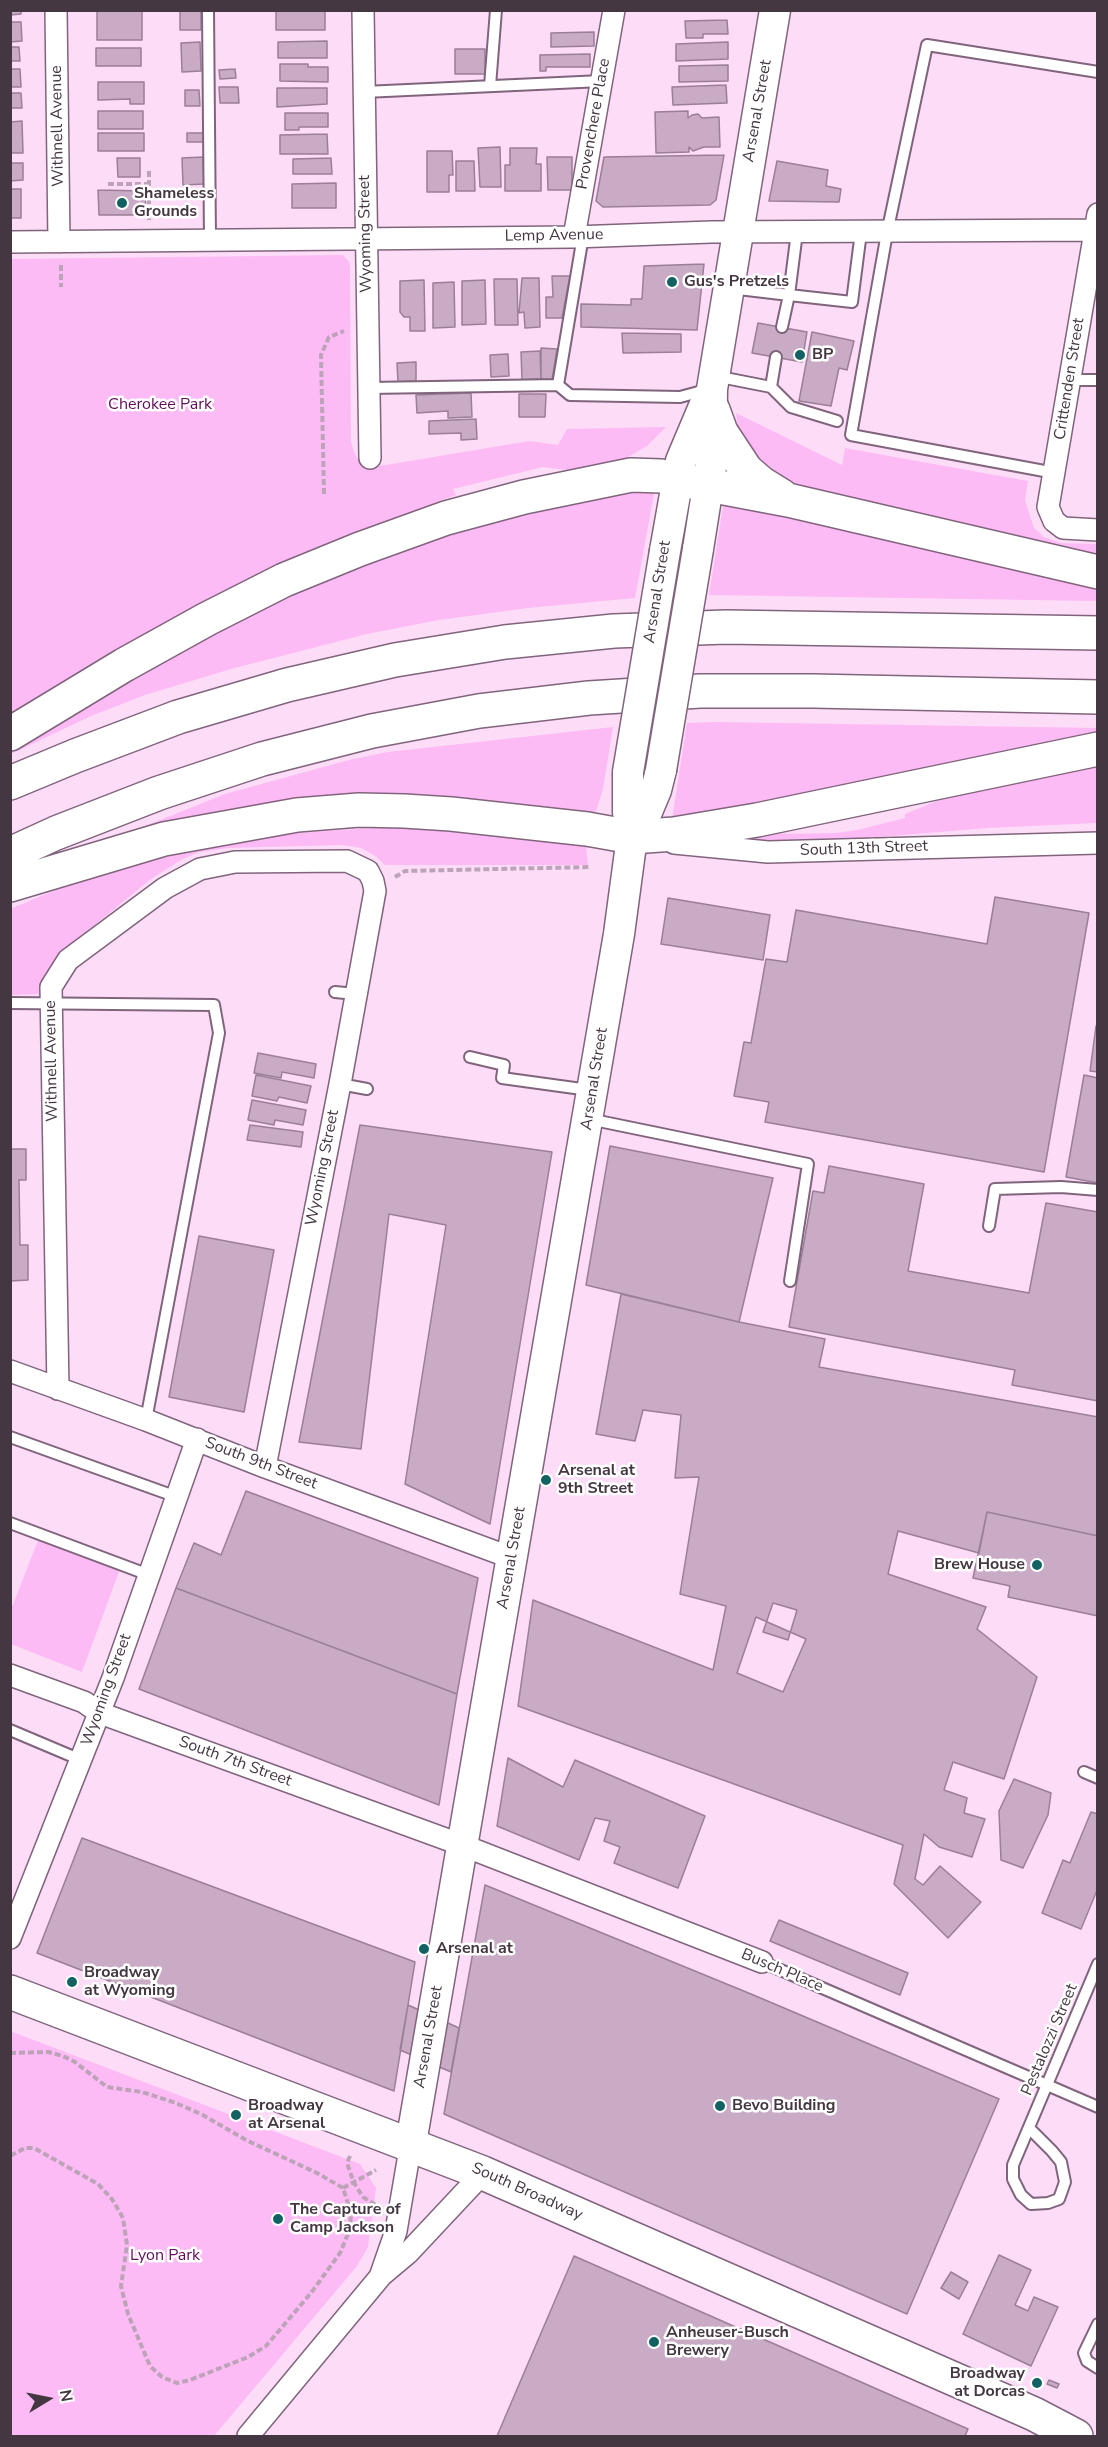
<!DOCTYPE html>
<html>
<head>
<meta charset="utf-8">
<style>
  body { margin:0 }
  #map { position:relative; width:1108px; height:2447px; overflow:hidden; background:#fcdcf7; font-family:"Nunito Sans",sans-serif }
  canvas { display:block }
  .frame { position:absolute; inset:0; border:12px solid #443742; pointer-events:none }
  .north { position:absolute; left:18px; top:2369px; width:60px; height:60px; -webkit-text-stroke:4px #fff; paint-order:stroke; rotate:80deg; font-size:16px; font-weight:700; line-height:24px; text-align:center; color:#443742 }
  .north::after { content:''; display:block; margin:auto; width:21px; height:27px; background:#443742; clip-path:polygon(50% 0,100% 100%,50% 72%,0 100%) }
</style>
</head>
<body>
<div id="map">
<canvas width="1108" height="2447"></canvas>
<div class="frame"></div>
<div class="north">N</div>
</div>
<script>
const g = document.querySelector('canvas').getContext('2d');
g.lineJoin = 'round';
function fillPath(path, color) { g.fillStyle = color; g.fill(path, 'evenodd'); }
const toPath = rows => new Path2D(rows.map(r => 'M' + r).join(''));
function stroke(path, color, width, dash) { g.strokeStyle = color; g.lineWidth = width; g.lineCap = dash ? 'butt' : 'round'; g.setLineDash(dash || []); g.stroke(path); }
function label(font, color, halo, rows, align = 'center') {
  g.font = font + ' "Nunito Sans",sans-serif'; g.lineWidth = 5; g.setLineDash([]); g.textBaseline = 'middle'; g.strokeStyle = halo; g.fillStyle = color; for (const [text, x, y, turn = 0] of rows) {
    g.save(); g.translate(x, y); g.rotate((+turn || 0) * Math.PI / 180); g.textAlign = isNaN(turn) ? turn : align; if (halo) g.strokeText(text, 0, 0); g.fillText(text, 0, 0); g.restore();
  }
}
fillPath(toPath([
  [343,255,349,262,350,267,351,441,354,452,361,464,368,467,386,465,529,441,558,445,567,429,666,427,647,446,623,460,583,472,543,467,453,489,456,495,436,502,423,513,11,726,10,259],
  [736,413,842,465,845,448,1028,481,1025,500,1034,528,1044,537,1060,543,1097,544,1097,557,1013,534,1004,539,998,537,781,481,769,474,738,430],
  [628,487,652,491,654,494,635,598,528,608,439,620,367,634,231,669,145,695,91,716,11,754,11,745,242,613,423,536],
  [724,500,934,552,1050,571,1098,581,1097,601,709,595],
  [714,722,1097,728,1097,740,672,819,687,723],
  [613,727,603,789,594,818,463,805,118,837,225,794,349,760,388,752],
  [1097,758,1097,823,988,828,817,842,747,840,771,834,836,833,857,830,905,818,905,814,959,792],
  [392,822,586,845,588,865,385,865,374,855,361,848,343,845,229,848,199,852,181,860,151,879,65,949,48,973,41,994,11,995,10,909,68,885,142,861,211,844,269,835,386,827],
  [39,1538,120,1569,82,1672,11,1644,10,1612],
  [10,2031,360,2164,376,2188,368,2247,357,2266,214,2436,11,2436]
]), '#fdbbf5');
const building = toPath([
  [10,10,21,10,21,14,10,15,10,10],
  [97,10,142,10,142,40,97,40,97,10],
  [180,10,201,10,201,30,180,30,180,10],
  [276,10,325,10,325,30,276,30,276,10],
  [727,20,728,34,703,34,703,38,686,38,685,21,727,20],
  [10,22,21,22,22,41,10,42,10,22],
  [594,32,594,46,551,47,551,33,594,32],
  [327,41,327,58,278,58,278,42,327,41],
  [200,42,201,71,182,72,181,43,200,42],
  [728,42,728,59,676,61,676,44,728,42],
  [10,47,19,47,20,61,10,61,10,47],
  [96,48,141,48,141,66,96,66,96,48],
  [455,49,485,49,485,74,455,74,455,49],
  [590,54,590,67,546,67,546,71,540,71,540,55,590,54],
  [280,64,308,64,308,67,328,67,328,82,280,81,280,64],
  [728,65,728,81,679,82,679,66,728,65],
  [10,69,20,69,21,87,10,87,10,69],
  [235,69,236,78,220,79,219,70,235,69],
  [98,82,144,82,144,104,130,104,130,99,98,100,98,82],
  [726,85,727,103,673,105,672,87,726,85],
  [219,87,238,87,239,103,220,103,219,87],
  [277,88,327,88,327,104,277,107,277,88],
  [185,90,199,90,200,106,185,106,185,90],
  [10,93,21,93,22,108,10,108,10,93],
  [98,111,143,111,143,129,98,129,98,111],
  [688,111,688,118,692,115,698,114,702,118,719,117,720,147,704,147,693,151,689,147,689,152,656,153,655,112,688,111],
  [285,113,328,113,328,127,299,127,299,130,285,130,285,113],
  [22,121,23,153,10,153,10,122,22,121],
  [98,133,144,133,144,151,98,151,98,133],
  [187,133,203,133,203,142,187,142,187,133],
  [327,134,328,154,280,154,280,135,327,134],
  [500,147,501,187,480,187,478,148,500,147],
  [510,148,537,148,536,164,541,164,541,191,505,191,505,165,510,165,510,148],
  [427,151,452,151,453,175,449,175,449,192,427,192,427,151],
  [724,155,716,200,710,205,603,207,596,201,604,157,724,155],
  [203,157,204,184,183,185,182,158,203,157],
  [547,157,572,157,572,190,548,190,547,157],
  [117,158,140,158,140,177,118,177,117,158],
  [331,158,332,174,293,174,293,159,331,158],
  [456,161,474,161,475,191,456,191,456,161],
  [777,161,828,170,826,186,841,189,839,202,769,201,777,161],
  [10,163,23,163,23,180,10,181,10,163],
  [336,183,336,208,292,208,292,184,336,183],
  [10,189,21,189,21,218,10,218,10,189],
  [98,190,145,191,146,215,99,215,98,190],
  [704,264,697,330,581,327,581,304,631,305,631,299,642,299,644,266,704,264],
  [552,276,570,276,562,318,546,318,546,297,553,297,552,276],
  [522,278,539,278,540,327,525,328,524,312,519,313,522,278],
  [494,279,517,279,518,325,495,325,494,279],
  [424,280,425,331,410,331,410,317,404,317,400,312,400,281,424,280],
  [485,280,486,324,462,325,462,281,485,280],
  [454,282,455,327,433,328,433,283,454,282],
  [758,323,807,332,802,362,752,353,758,323],
  [812,332,854,341,847,370,839,368,831,406,799,401,812,332],
  [622,333,681,334,681,352,623,353,622,333],
  [541,348,557,349,552,380,541,379,541,348],
  [540,351,541,379,522,380,521,352,540,351],
  [508,354,509,376,491,377,490,355,508,354],
  [416,362,416,381,398,382,397,363,416,362],
  [471,393,472,417,448,418,448,411,417,413,416,395,471,393],
  [519,394,546,394,545,417,519,417,519,394],
  [476,419,477,439,461,440,461,433,429,434,429,421,476,419],
  [995,897,1089,913,1044,1172,765,1122,769,1102,734,1096,744,1042,751,1043,766,959,787,962,796,910,987,944,995,897],
  [668,898,770,915,763,960,661,944,668,898],
  [1096,1026,1098,1027,1098,1072,1090,1071,1096,1026],
  [258,1053,316,1064,314,1078,282,1072,281,1078,254,1073,258,1053],
  [256,1075,311,1086,307,1103,279,1097,277,1101,252,1096,256,1075],
  [1084,1075,1098,1078,1098,1183,1066,1177,1084,1075],
  [252,1100,306,1110,303,1125,275,1120,274,1125,248,1120,252,1100],
  [250,1125,303,1132,301,1147,247,1140,250,1125],
  [360,1125,552,1152,490,1524,405,1484,446,1225,389,1214,361,1449,299,1442,360,1125],
  [610,1146,773,1178,739,1322,586,1285,610,1146],
  [10,1149,26,1149,26,1180,19,1180,20,1245,28,1245,28,1280,10,1281,10,1149],
  [829,1166,924,1184,908,1271,1029,1293,1046,1203,1098,1212,1098,1401,1012,1385,1015,1370,789,1327,813,1191,824,1193,829,1166],
  [199,1236,274,1250,244,1412,169,1397,199,1236],
  [621,1294,739,1322,825,1339,819,1367,1098,1417,1098,1536,987,1512,979,1553,898,1531,888,1574,986,1607,977,1629,1037,1677,1004,1779,953,1762,944,1790,967,1798,964,1813,985,1819,972,1857,939,1847,924,1834,915,1879,923,1885,940,1866,981,1902,948,1938,894,1884,903,1845,518,1706,533,1600,713,1670,726,1606,680,1594,699,1477,675,1478,681,1415,643,1410,635,1441,596,1434,621,1294],
  [756,1617,806,1639,783,1692,737,1673,756,1617],
  [246,1491,478,1578,457,1694,176,1588,194,1543,221,1555,246,1491],
  [987,1512,1098,1536,1098,1616,1008,1597,1010,1586,973,1578,987,1512],
  [176,1588,457,1694,439,1805,139,1689,176,1588],
  [773,1603,797,1610,788,1640,763,1632,773,1603],
  [508,1758,563,1787,575,1760,705,1816,678,1888,614,1863,620,1847,604,1841,610,1821,595,1818,579,1860,497,1826,508,1758],
  [1014,1779,1051,1793,1048,1815,1023,1868,1001,1860,999,1811,1014,1779],
  [1091,1812,1098,1814,1098,1888,1081,1929,1042,1913,1063,1860,1070,1863,1091,1812],
  [82,1838,415,1962,394,2091,37,1953,82,1838],
  [485,1885,751,1994,999,2099,907,2314,444,2114,485,1885],
  [779,1920,908,1973,900,1995,770,1941,779,1920],
  [408,2005,459,2028,451,2072,400,2050,408,2005],
  [999,2255,1031,2270,1015,2305,1028,2311,1034,2297,1058,2307,1031,2366,963,2334,999,2255],
  [574,2256,968,2429,965,2436,497,2436,574,2256],
  [951,2272,968,2282,959,2299,941,2288,951,2272],
  [1049,2380,1059,2384,1057,2388,1047,2384,1049,2380]
]);
fillPath(building, '#c9abc5');
stroke(building, '#9b7e97', 1.5);
const lane = toPath([
  [208,10,210,240],
  [490,86,496,10],
  [364,92,602,81],
  [797,232,789,295,852,302,861,232],
  [730,288,789,295,782,327],
  [715,376,771,387,791,407,837,421],
  [1070,380,1098,380],
  [558,385,570,395,680,397,706,390],
  [771,387,776,357],
  [369,388,558,385,583,236],
  [1055,473,851,435,887,233,927,45,1098,72],
  [335,992,356,994],
  [10,1003,214,1005,219,1033,146,1420],
  [470,1057,504,1065,502,1078,589,1090],
  [340,1084,367,1089],
  [589,1119,808,1164,790,1281],
  [989,1226,995,1189,1061,1187,1098,1190],
  [10,1437,177,1497],
  [10,1523,149,1575],
  [10,1730,81,1760],
  [1084,1772,1098,1778],
  [762,1962,1098,2107],
  [1029,2128,1052,2151,1061,2162,1065,2182,1059,2199,1048,2203,1031,2204,1021,2195,1013,2179,1013,2165,1098,1964],
  [1098,2324,1084,2353,1087,2361,1098,2368]
]);
const street = toPath([
  [56,10,59,242],
  [363,10,370,458],
  [1098,214,1048,507,1054,521,1063,528,1098,530],
  [574,237,614,10],
  [10,242,574,237,711,232,1098,230],
  [674,843,768,852,1098,843],
  [10,1371,146,1420,265,1467,512,1558],
  [58,1389,51,987,68,960,165,888,200,869,235,862,347,861,368,871,373,881,375,891,340,1084,265,1467],
  [10,1675,84,1702,100,1713,462,1845,762,1962],
  [10,1938,113,1678,197,1439],
  [383,2274,408,2253,483,2173],
  [248,2436,380,2277,396,2231,411,2143]
]);
const secondary = toPath([
  [698,549,711,467,712,389,775,10],
  [665,551,681,461,708,397],
  [632,837,646,814,656,790,661,770],
  [411,2143,619,934,632,837,628,812,628,772]
]);
const primary = toPath([
  [10,1992,483,2173,1034,2414,1076,2436]
]);
const highway = toPath([
  [713,410,721,432,746,470,761,483,782,496],
  [10,734,124,665,207,619,284,580,360,549,446,518,524,497,631,475,661,476,788,500,1098,572],
  [10,783,75,756,178,717,287,685,395,660,505,642,614,631,726,627,1098,633],
  [10,854,56,833,159,793,262,759,372,731,479,711,589,698,700,691,813,691,1098,697],
  [10,885,164,839,297,815,359,810,404,811,451,814,587,829,632,837,674,834,757,820,1098,749]
]);
stroke(lane, '#80647c', 14);
stroke(street, '#80647c', 24);
stroke(secondary, '#80647c', 33);
stroke(primary, '#80647c', 36);
stroke(highway, '#80647c', 36);
stroke(toPath([
  [149,171,149,220],
  [108,184,148,184],
  [61,265,61,287],
  [324,494,321,355,329,337,344,331],
  [395,877,405,871,591,867],
  [10,2053,48,2052,63,2056,75,2062,107,2087,142,2092,176,2103,203,2115,246,2140,317,2173,343,2188,351,2213,350,2229,340,2253,311,2293,266,2346,248,2357,190,2380,177,2383,162,2377,150,2366,128,2314,121,2286,127,2245,123,2218,112,2199,98,2184,34,2148,25,2148,10,2156],
  [350,2156,347,2163,354,2183,363,2197,379,2207],
  [343,2188,376,2170]
]), '#bca3b8', 4, [6, 3]);
stroke(lane, '#fff', 10);
stroke(street, '#fff', 21);
stroke(secondary, '#fff', 30);
stroke(primary, '#fff', 33);
stroke(highway, '#fff', 33);
const secondaryBridge = toPath([
  [661,770,698,549],
  [628,772,665,551]
]);
stroke(secondaryBridge, '#80647c', 33, []);
stroke(secondaryBridge, '#fff', 30);
for (const [x, y, r, color] of [
  [122,203,6,"#126263"],
  [672,282,6,"#126263"],
  [800,355,6,"#126263"],
  [546,1480,6,"#126263"],
  [1037,1565,6,"#126263"],
  [424,1949,6,"#126263"],
  [72,1982,6,"#126263"],
  [720,2106,6,"#126263"],
  [236,2115,6,"#126263"],
  [278,2219,6,"#126263"],
  [654,2342,6,"#126263"],
  [1037,2383,6,"#126263"]
]) { const dot = new Path2D(); dot.arc(x, y, r, 0, 2 * Math.PI); g.fillStyle = color; g.fill(dot); stroke(dot, '#fff', 2); }
label('16px', '#443742', '#fff', [
  ["Arsenal Street",758,111,-80],
  ["Provenchere Place",594,124,-80],
  ["Withnell Avenue",58,126,-91],
  ["Wyoming Street",366,234,-91],
  ["Lemp Avenue",554,236,-1],
  ["Crittenden Street",1070,379,-81],
  ["Arsenal Street",658,592,-81],
  ["South 13th Street",864,849,-2],
  ["Withnell Avenue",52,1061,-91],
  ["Arsenal Street",595,1079,-81],
  ["Wyoming Street",323,1168,-79],
  ["South 9th Street",261,1464,21],
  ["Arsenal Street",512,1558,-80],
  ["Wyoming Street",107,1690,-70],
  ["South 7th Street",235,1762,20],
  ["Busch Place",782,1971,23],
  ["Arsenal Street",429,2037,-80],
  ["Pestalozzi Street",1050,2040,-67],
  ["South Broadway",527,2192,24]
]);
label('bold 16px', '#443742', '#fff', [
  ["Shameless",134,194],
  ["Grounds",134,212],
  ["Gus's Pretzels",684,282],
  ["BP",812,355],
  ["Arsenal at",558,1471],
  ["9th Street",558,1489],
  ["Brew House",1025,1565,"right"],
  ["Arsenal at",436,1949],
  ["Broadway",84,1973],
  ["at Wyoming",84,1991],
  ["Broadway",248,2106],
  ["at Arsenal",248,2124],
  ["Bevo Building",732,2106],
  ["The Capture of",290,2210],
  ["Camp Jackson",290,2228],
  ["Anheuser-Busch",666,2333],
  ["Brewery",666,2351],
  ["Broadway",1025,2374,"right"],
  ["at Dorcas",1025,2392,"right"]
], 'left');
label('16px', '#600d5c', '#fff', [
  ["Cherokee Park",160,405],
  ["Lyon Park",165,2256]
]);
</script>
</body>
</html>
